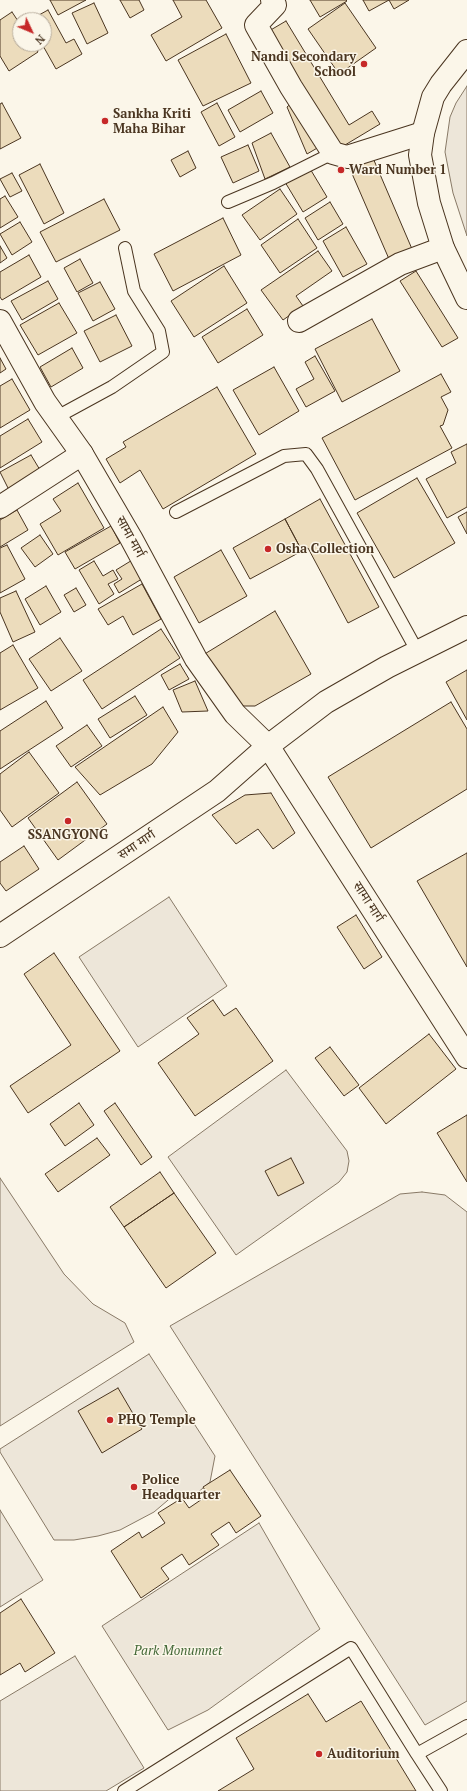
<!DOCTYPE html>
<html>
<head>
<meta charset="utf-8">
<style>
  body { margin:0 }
  #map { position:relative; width:467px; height:1791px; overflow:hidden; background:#fbf6e9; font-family:"PT Serif",serif }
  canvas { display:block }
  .north { position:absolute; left:12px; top:12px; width:40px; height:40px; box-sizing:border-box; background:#fbf6e9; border:1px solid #b4a999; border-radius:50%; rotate:134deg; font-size:11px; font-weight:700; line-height:16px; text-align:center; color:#4a3520 }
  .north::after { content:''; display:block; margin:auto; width:14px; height:18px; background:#c62828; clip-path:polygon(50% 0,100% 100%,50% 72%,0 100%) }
</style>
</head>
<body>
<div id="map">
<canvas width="467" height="1791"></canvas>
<div class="north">N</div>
</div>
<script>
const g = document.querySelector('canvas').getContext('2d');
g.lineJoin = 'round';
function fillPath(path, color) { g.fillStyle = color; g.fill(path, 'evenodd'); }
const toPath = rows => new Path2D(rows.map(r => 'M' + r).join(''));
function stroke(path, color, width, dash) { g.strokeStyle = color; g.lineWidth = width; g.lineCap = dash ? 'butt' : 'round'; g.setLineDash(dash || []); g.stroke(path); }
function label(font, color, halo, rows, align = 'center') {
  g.font = font + ' "PT Serif","Noto Sans Devanagari",serif'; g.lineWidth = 3; g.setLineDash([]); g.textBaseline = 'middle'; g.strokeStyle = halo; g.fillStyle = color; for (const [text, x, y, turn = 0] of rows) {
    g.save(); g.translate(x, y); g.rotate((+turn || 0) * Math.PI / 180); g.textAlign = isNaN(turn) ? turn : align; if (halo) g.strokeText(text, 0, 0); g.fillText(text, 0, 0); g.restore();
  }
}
const green = toPath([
  [467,86,467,236,453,193,445,152,450,117,456,103,467,86],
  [169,897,227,986,138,1047,79,957,169,897],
  [286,1070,347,1151,349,1161,347,1172,339,1182,236,1255,168,1157,286,1070],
  [0,1178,64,1274,93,1304,125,1323,134,1342,0,1426,0,1178],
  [422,1192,445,1195,467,1212,467,1701,425,1725,170,1326,400,1194,422,1192],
  [149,1354,215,1456,210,1482,196,1494,174,1495,154,1512,120,1530,98,1536,74,1540,54,1540,0,1452,0,1449,149,1354],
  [0,1510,43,1580,0,1607,0,1510],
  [259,1523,320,1629,208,1710,168,1730,102,1626,259,1523],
  [75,1656,144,1768,106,1791,0,1791,0,1701,75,1656]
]);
fillPath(green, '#ede6d9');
stroke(green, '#887966', 1);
const building = toPath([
  [50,0,86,0,58,15,50,0],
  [120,0,139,0,144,10,130,18,120,0],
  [173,0,206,0,222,28,166,61,151,35,182,17,173,0],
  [310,0,346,0,347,1,320,17,310,0],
  [363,0,389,0,369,11,363,0],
  [389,0,409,0,394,9,389,0],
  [94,3,108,33,87,44,72,13,94,3],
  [345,3,376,48,339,74,308,29,345,3],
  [48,10,66,43,74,39,82,54,56,69,42,44,44,44,44,20,30,20,48,10],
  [12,12,20,24,20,44,33,44,38,52,9,71,0,56,0,20,12,12],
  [286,21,349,125,372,111,380,124,340,148,269,31,286,21],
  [226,34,251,83,203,106,178,60,226,34],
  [261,91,273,113,240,132,228,110,261,91],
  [294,101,319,147,307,154,287,107,294,101],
  [2,103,21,138,0,149,0,104,2,103],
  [217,103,235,137,219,146,201,112,217,103],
  [271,133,290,167,265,179,252,143,271,133],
  [248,145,259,171,233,183,221,157,248,145],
  [188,151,196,168,180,177,171,160,188,151],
  [373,158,412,249,389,259,350,169,373,158],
  [40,164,64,213,44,224,19,175,40,164],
  [309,167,327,197,303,212,285,182,309,167],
  [12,173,22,191,10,197,0,179,12,173],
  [280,189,297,214,260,240,242,215,280,189],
  [5,196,18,217,0,228,0,199,5,196],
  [104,199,120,230,56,262,40,232,104,199],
  [330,202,343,224,318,240,305,218,330,202],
  [223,218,241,255,173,291,154,254,223,218],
  [298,219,317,248,280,273,261,245,298,219],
  [20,222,32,242,12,255,0,234,20,222],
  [346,227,367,264,343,277,323,241,346,227],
  [0,246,7,258,0,263,0,246],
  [318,251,332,271,296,296,303,306,283,320,261,290,318,251],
  [29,255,41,277,2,300,0,297,0,272,29,255],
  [80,259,93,283,77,292,64,268,80,259],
  [224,266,247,303,194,337,171,301,224,266],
  [416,271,458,338,442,347,400,281,416,271],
  [48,281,58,299,22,320,11,301,48,281],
  [100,282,115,309,93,321,78,293,100,282],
  [59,303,77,333,38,355,20,325,59,303],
  [247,309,263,335,218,363,202,337,247,309],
  [116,315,132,346,100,362,84,331,116,315],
  [372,319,400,371,342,402,315,349,372,319],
  [72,348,83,368,51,387,40,367,72,348],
  [315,356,335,391,306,407,296,389,314,379,305,362,315,356],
  [0,358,6,369,0,373,0,358],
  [274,367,299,411,259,435,233,390,274,367],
  [441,374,451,392,441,397,448,410,443,425,440,426,452,448,355,500,322,438,441,374],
  [12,379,30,410,0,428,0,386,12,379],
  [217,387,256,454,163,509,140,470,120,483,106,459,126,447,123,442,217,387],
  [28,419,42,442,0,468,0,436,28,419],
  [467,444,467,507,447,518,426,479,456,463,451,452,467,444],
  [31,455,40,470,9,490,0,472,31,455],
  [417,478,455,543,394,578,357,513,417,478],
  [78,483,104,528,58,555,40,524,61,511,53,499,78,483],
  [320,499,379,607,348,623,308,548,302,551,285,519,320,499],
  [17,510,28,530,0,547,0,520,17,510],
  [467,512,467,534,458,517,467,512],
  [285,519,302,551,250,579,233,548,285,519],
  [111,526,120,543,75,569,65,552,111,526],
  [40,535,53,554,35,567,21,548,40,535],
  [7,545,25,579,0,593,0,548,7,545],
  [221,550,247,596,199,623,174,577,221,550],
  [134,559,145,577,119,593,114,584,122,579,116,570,134,559],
  [94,561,103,576,113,570,118,579,108,584,114,594,99,604,79,570,94,561],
  [142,584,161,619,133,635,123,616,108,625,98,609,142,584],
  [46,586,61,612,40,625,25,599,46,586],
  [76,588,86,605,74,612,64,595,76,588],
  [16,591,35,632,13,642,0,612,0,598,16,591],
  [275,611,311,674,255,706,242,706,203,655,275,611],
  [161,629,180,658,102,709,83,680,161,629],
  [60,638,82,671,51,691,29,659,60,638],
  [13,645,38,688,0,710,0,653,13,645],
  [180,664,189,679,169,690,161,675,180,664],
  [467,670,467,720,446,682,467,670],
  [195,681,208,711,182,712,173,690,195,681],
  [135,696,147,715,110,738,98,719,135,696],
  [46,701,63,728,0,769,0,731,46,701],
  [451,702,467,729,467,789,371,848,328,777,451,702],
  [163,707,178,732,152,764,100,795,75,767,163,707],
  [87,725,102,746,71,767,56,746,87,725],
  [29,752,59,793,12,827,0,810,0,774,29,752],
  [77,782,107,824,58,860,28,818,77,782],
  [271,793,295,833,273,849,258,829,236,844,212,815,245,795,271,793],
  [24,846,39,869,6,891,0,883,0,862,24,846],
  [467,853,467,967,417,881,467,853],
  [356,915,382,957,364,969,337,927,356,915],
  [54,953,120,1051,28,1113,10,1086,71,1045,24,974,54,953],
  [213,1000,224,1016,236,1008,273,1061,195,1116,158,1063,199,1034,187,1018,213,1000],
  [429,1034,456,1069,386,1124,359,1088,429,1034],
  [330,1047,359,1085,344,1096,315,1058,330,1047],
  [79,1103,94,1125,65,1146,50,1124,79,1103],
  [115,1103,152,1157,141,1165,104,1111,115,1103],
  [467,1115,467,1182,437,1133,467,1115],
  [97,1138,110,1155,58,1192,45,1174,97,1138],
  [291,1158,304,1183,278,1196,265,1171,291,1158],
  [160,1172,174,1193,124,1227,110,1207,160,1172],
  [174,1193,216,1253,166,1288,124,1227,174,1193],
  [118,1388,142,1429,102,1453,78,1411,118,1388],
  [230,1470,261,1516,236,1533,229,1522,211,1534,219,1545,189,1565,182,1554,161,1568,169,1579,141,1598,111,1551,139,1532,142,1538,165,1523,158,1513,182,1498,189,1508,208,1495,203,1487,230,1470],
  [21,1599,55,1653,25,1672,20,1663,0,1675,0,1613,21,1599],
  [308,1694,326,1722,361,1701,416,1791,218,1791,254,1769,236,1738,308,1694]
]);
fillPath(building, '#ecdcbc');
stroke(building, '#4a3520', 1);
const service = toPath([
  [228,202,273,183,333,153],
  [55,418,112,387,163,352,159,331,134,291,125,248],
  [176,512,284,456,306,454,317,469,415,647],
  [417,1754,441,1791],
  [124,1791,351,1648,417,1754,467,1726]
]);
const minor = toPath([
  [272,0,275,5,256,25,291,87,333,153,347,157,423,133],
  [299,321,400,264,443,248],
  [0,507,82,454]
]);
const secondary = toPath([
  [0,321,45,402,82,454,131,538,196,659,235,714,268,746,467,1057]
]);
const primary = toPath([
  [467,51,441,84,433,97,423,133,420,155,429,203,443,248,467,298],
  [0,936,217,791,268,746,326,702,387,667,467,627]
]);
stroke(service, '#4a3520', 14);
stroke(minor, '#4a3520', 24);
stroke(secondary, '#4a3520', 24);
stroke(primary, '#4a3520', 24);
stroke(service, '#fbf6e9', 12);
stroke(minor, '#fbf6e9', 22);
stroke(secondary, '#fbf6e9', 22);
stroke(primary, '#fbf6e9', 22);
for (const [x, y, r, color] of [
  [364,64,4,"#c62828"],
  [105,121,4,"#c62828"],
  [341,170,4,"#c62828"],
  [268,549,4,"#c62828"],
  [68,821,4,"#c62828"],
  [110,1420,4,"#c62828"],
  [134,1487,4,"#c62828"],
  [319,1754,4,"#c62828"]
]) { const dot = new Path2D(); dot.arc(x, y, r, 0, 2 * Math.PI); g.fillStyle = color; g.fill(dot); stroke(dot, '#fbf6e9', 1.5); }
label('bold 13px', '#4a3520', '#fbf6e9', [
  ["Nandi Secondary",356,57,"right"],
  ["School",356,72,"right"],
  ["Sankha Kriti",113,114],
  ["Maha Bihar",113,129],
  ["Ward Number 1",349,170],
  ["Osha Collection",276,549],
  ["SSANGYONG",68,835,"center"],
  ["PHQ Temple",118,1420],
  ["Police",142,1480],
  ["Headquarter",142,1495],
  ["Auditorium",327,1754]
], 'left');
label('13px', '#4a3520', '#fbf6e9', [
  ["सामा मार्ग",130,537,61],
  ["समा मार्ग",137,845,-34],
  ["सामा मार्ग",368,902,57]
]);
label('italic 13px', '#436837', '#fbf6e9', [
  ["Park Monumnet",178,1651]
]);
</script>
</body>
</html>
